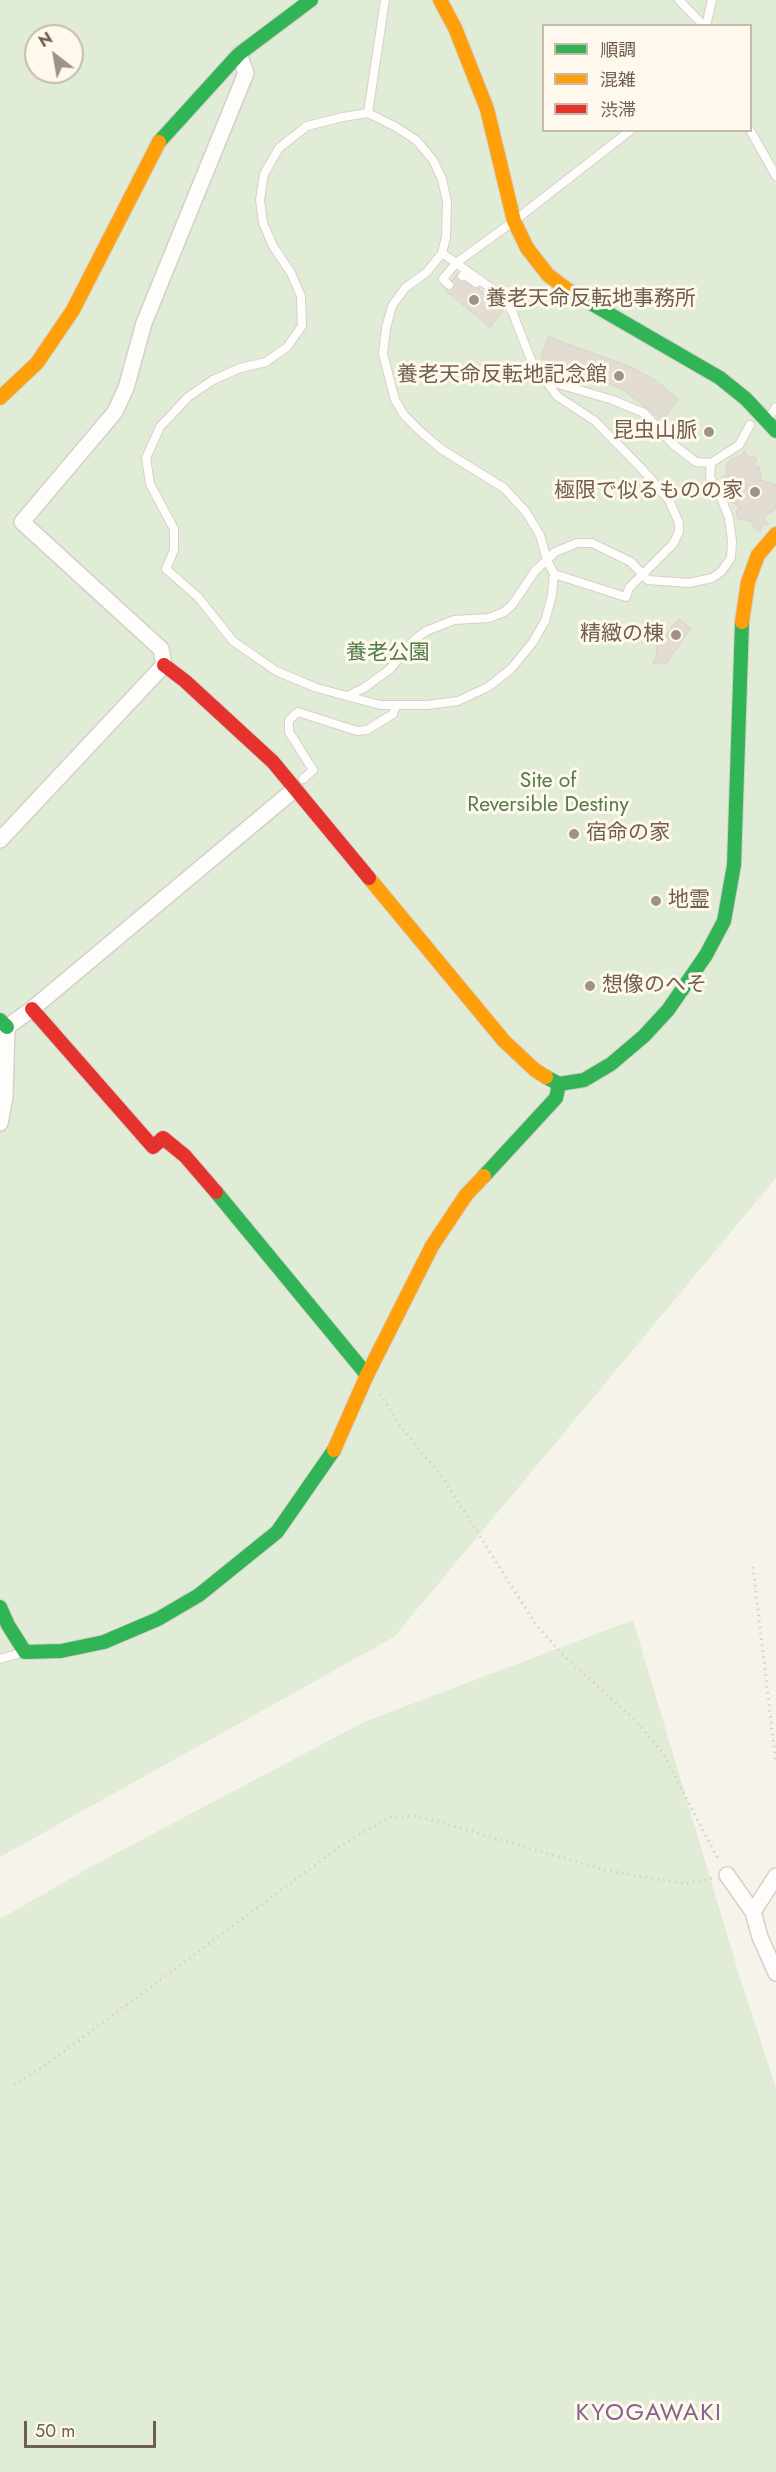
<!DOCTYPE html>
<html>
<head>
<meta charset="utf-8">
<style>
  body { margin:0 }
  #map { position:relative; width:776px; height:2472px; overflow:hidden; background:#f6f3eb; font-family:Jost,"Noto Sans JP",sans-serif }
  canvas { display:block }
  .legend { position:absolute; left:542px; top:24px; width:210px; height:108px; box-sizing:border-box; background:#fef9ec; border:2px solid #c6bbac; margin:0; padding:8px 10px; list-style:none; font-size:18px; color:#725e4d }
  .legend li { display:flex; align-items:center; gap:12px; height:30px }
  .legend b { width:30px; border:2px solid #c6bbac }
  .north { position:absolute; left:24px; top:24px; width:60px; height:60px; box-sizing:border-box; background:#fef9ec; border:2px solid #c6bbac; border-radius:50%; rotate:329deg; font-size:16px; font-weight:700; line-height:24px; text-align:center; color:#725e4d }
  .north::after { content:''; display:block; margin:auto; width:21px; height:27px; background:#a09284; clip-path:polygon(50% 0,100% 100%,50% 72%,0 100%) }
  .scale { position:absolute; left:24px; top:2421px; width:132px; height:27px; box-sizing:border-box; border:3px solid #725e4d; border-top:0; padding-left:8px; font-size:18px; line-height:21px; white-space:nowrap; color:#725e4d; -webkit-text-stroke:4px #fef9ec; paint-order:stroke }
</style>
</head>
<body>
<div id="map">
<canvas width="776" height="2472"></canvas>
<ul class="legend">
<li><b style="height:8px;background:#30b455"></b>順調</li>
<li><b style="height:8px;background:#ff9f0a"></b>混雑</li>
<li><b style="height:8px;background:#e5322d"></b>渋滞</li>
</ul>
<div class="north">N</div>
<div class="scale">50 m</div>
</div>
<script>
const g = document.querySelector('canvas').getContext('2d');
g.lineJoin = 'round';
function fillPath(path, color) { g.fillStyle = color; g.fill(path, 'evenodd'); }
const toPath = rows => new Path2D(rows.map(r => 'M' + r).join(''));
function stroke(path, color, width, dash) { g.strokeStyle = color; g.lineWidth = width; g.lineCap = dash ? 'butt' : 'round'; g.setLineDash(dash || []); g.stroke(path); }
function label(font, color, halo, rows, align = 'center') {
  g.font = font + ' Jost,"Noto Sans JP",sans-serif'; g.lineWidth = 6; g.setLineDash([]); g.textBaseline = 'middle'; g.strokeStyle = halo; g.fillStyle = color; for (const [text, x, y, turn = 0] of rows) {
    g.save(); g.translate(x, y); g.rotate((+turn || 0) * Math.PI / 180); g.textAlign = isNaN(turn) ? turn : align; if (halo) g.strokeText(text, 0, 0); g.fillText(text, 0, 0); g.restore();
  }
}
fillPath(toPath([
  [0,0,776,0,776,1178,394,1637,0,1857],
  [544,26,750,26,750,130,544,130],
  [36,36,72,36,72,72,36,72],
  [633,1620,741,1981,776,2088,776,2472,0,2472,0,1919,94,1865,364,1722]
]), '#e1ecd6');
const building = toPath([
  [458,273,504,309,490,327,445,290,458,273],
  [548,337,631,367,656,381,678,399,662,420,625,391,603,380,541,358,548,337],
  [745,451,746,456,757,458,754,465,759,467,762,481,776,485,776,509,765,515,764,519,768,524,761,526,760,531,756,530,751,521,738,519,736,512,740,507,732,502,733,498,740,497,739,495,732,488,728,489,727,482,724,483,724,476,729,476,726,472,728,462,737,456,741,456,745,451],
  [679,619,691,628,666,663,653,663,657,655,656,643,661,641,679,619],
  [569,794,579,799,580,801,572,806,563,804,566,795,569,794]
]);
fillPath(building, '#e2dcd2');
stroke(building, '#ded7cd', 1.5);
const lane = toPath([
  [385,0,368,113,396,127,416,140,433,160,442,179,447,202,446,237,442,253,502,296,512,311,531,360,545,380,613,400,644,413,674,445,696,462,711,463],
  [679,0,704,26],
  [706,26,712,0],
  [368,113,343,117,307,126,279,148,264,174,260,200,263,223,273,246,291,273,301,296,302,326,287,347,266,362,240,368,213,380,188,397,160,427,146,458,150,484,174,529,174,550,166,569,198,597,233,641,276,671,317,688,380,705,427,705,458,701,488,687,511,669,533,642,545,621,552,595,554,574,547,560,540,535,526,512,504,488,441,449,420,431,404,415,395,400,383,354,386,328,392,306,405,288,427,272,442,253],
  [750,130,776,176],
  [462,276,464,274,476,283,479,279],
  [449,285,443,279,456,263,514,221,631,130],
  [546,381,557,396,595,421,642,469,669,500,679,523,679,532,673,544,629,588,626,597,554,574],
  [768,419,776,407],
  [347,696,364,688,390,669,414,640,426,631,454,620,489,618,504,612,512,605,535,571,555,552,577,543,592,543,631,562,648,580,689,583,712,578,721,572,731,558,732,541,729,518,718,490,710,477,711,463,739,445,750,425],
  [303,779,313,770,289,732,289,720,298,712,357,731,367,730,393,714,396,705],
  [0,1659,24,1652]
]);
const street = toPath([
  [0,840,164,665,161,649,22,522,115,412,126,388,144,323,246,73,239,54],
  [0,1123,5,1097,7,1027,32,1009,295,789],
  [727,1875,753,1912,760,1937,776,1973],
  [753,1912,776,1876]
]);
const fast = toPath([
  [159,142,239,54,311,0],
  [568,290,720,378,746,399,776,431],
  [0,1020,7,1027],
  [546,1077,559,1084,584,1080,611,1064,644,1036,668,1010,706,955,724,921,734,865,742,622],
  [484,1176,556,1098,559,1084],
  [216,1192,367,1375],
  [0,1607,8,1625,25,1652,61,1651,104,1642,158,1619,199,1595,277,1532,334,1450]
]);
const slow = toPath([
  [440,0,455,28,487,109,514,221,527,248,548,275,568,290],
  [0,398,37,363,73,310,159,142],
  [742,622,748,582,758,555,776,534],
  [369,878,504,1041,535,1070,546,1077],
  [334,1450,367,1375,432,1246,466,1195,484,1176]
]);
const jam = toPath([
  [164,665,185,681,273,762,369,878],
  [32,1009,153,1147,163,1138,185,1156,216,1192]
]);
stroke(lane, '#d5d0c9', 10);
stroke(street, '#d5d0c9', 18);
stroke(fast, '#d6d0c9', 16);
stroke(slow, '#d6d0c9', 16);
stroke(jam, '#d6d0c9', 16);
stroke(toPath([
  [380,1394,401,1427,442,1477,537,1626,564,1656,636,1721,663,1753,719,1861],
  [753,1567,776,1764],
  [14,2085,44,2066,342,1845,390,1817,418,1816,609,1871,685,1884,713,1878]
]), '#d7d1cb', 3, [1.5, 4.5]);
stroke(lane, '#fefdfc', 8);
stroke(street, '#fefdfc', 15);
stroke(fast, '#30b455', 14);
stroke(slow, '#ff9f0a', 14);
stroke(jam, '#e5322d', 14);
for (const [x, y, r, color] of [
  [474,300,6,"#a09284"],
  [619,376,6,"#a09284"],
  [709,432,6,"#a09284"],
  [755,492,6,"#a09284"],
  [676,635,6,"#a09284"],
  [574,834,6,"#a09284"],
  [656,901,6,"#a09284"],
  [590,986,6,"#a09284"]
]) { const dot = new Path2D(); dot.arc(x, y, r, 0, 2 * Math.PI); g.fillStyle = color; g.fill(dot); stroke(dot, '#fef9ec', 2); }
label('21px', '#725e4d', '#fef9ec', [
  ["養老天命反転地事務所",486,300],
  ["養老天命反転地記念館",607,376,"right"],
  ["昆虫山脈",697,432,"right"],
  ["極限で似るものの家",743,492,"right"],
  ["精緻の棟",664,635,"right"],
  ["宿命の家",586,834],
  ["地霊",668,901],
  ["想像のへそ",602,986]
], 'left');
label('21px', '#527c48', '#fef9ec', [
  ["養老公園",388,654],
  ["Site of",548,782],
  ["Reversible Destiny",548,806]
]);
g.letterSpacing = '1.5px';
label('24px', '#85658e', '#fef9ec', [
  ["KYOGAWAKI",649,2414]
]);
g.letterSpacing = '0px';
</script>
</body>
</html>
